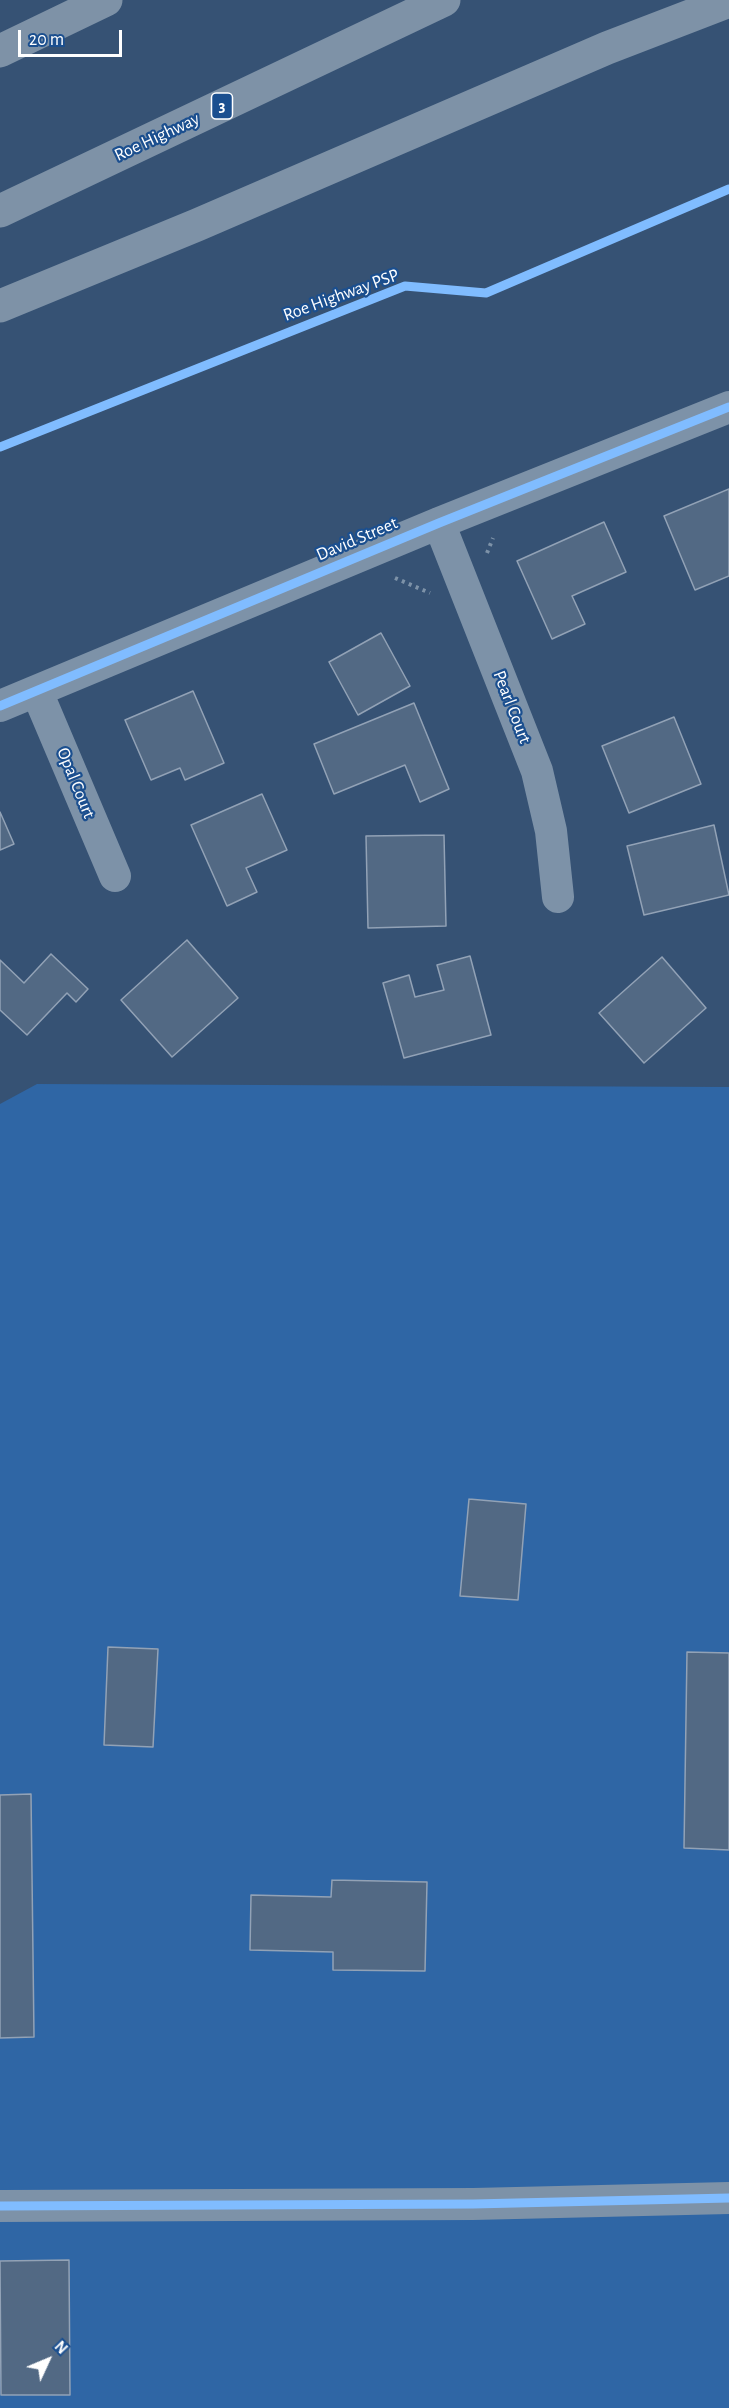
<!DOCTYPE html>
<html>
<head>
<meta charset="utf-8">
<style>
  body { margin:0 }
  #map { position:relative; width:729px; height:2408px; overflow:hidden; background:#365274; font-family:"Alegreya Sans",sans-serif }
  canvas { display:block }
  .north { position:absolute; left:18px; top:2330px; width:60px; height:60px; -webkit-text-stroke:4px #1b4f8f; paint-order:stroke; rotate:46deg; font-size:16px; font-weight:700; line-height:24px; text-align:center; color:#fff }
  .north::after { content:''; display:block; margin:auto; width:21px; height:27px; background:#fff; clip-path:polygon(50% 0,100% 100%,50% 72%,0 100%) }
  .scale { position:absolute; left:18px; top:30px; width:104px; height:27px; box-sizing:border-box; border:3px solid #fff; border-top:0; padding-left:8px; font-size:18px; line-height:21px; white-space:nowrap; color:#fff; -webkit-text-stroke:4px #1b4f8f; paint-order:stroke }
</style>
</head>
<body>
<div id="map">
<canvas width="729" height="2408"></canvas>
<div class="north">N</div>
<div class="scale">20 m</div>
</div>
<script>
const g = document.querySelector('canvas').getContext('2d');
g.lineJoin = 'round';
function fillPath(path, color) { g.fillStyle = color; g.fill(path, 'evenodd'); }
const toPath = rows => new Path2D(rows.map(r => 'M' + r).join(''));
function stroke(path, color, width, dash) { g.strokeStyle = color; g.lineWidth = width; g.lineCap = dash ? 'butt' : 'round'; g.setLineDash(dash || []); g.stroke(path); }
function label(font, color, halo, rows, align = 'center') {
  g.font = font + ' "Alegreya Sans",sans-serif'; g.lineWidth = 4.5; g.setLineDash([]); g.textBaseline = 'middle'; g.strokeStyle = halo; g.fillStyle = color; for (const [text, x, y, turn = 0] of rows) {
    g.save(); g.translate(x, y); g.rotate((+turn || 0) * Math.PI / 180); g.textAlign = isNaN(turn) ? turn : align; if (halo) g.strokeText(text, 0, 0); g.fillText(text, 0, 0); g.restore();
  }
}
fillPath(toPath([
  [37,1084,729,1087,729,2408,0,2408,0,1104]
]), '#2f66a5');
const building = toPath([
  [729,489,729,576,695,590,664,516,729,489],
  [604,522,626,572,572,596,585,624,552,639,517,561,604,522],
  [381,633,410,686,358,715,329,662,381,633],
  [193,691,224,763,185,780,180,768,151,780,125,720,193,691],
  [414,703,449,789,420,802,405,765,334,794,314,744,414,703],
  [674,717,701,784,629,813,602,746,674,717],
  [262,794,287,850,246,868,257,892,227,906,191,825,262,794],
  [0,812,14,844,0,850,0,812],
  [714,825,729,895,644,915,627,846,714,825],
  [444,835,446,926,368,928,366,836,444,835],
  [187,940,238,998,172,1057,121,1000,187,940],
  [51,954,88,989,76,1002,67,993,27,1035,0,1010,0,960,24,983,51,954],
  [470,956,491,1035,404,1058,383,983,409,975,415,997,444,990,437,965,470,956],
  [662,957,706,1008,644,1063,599,1013,662,957],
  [469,1499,526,1504,518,1600,460,1596,469,1499],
  [108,1647,158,1649,153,1747,104,1745,108,1647],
  [687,1652,729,1653,729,1850,684,1848,687,1652],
  [31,1794,34,2037,0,2038,0,1795,31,1794],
  [332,1880,427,1882,425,1971,333,1970,333,1952,250,1950,251,1895,331,1897,332,1880],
  [69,2260,70,2395,1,2395,0,2261,69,2260]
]);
fillPath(building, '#526984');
stroke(building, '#92a2b6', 1.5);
stroke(toPath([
  [487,553,493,538],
  [395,578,430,593]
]), '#7d92a8', 4, [3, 4.5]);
stroke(toPath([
  [439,523,537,771,551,831,558,897],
  [37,692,115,876],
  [0,706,439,523,729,407],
  [0,2206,473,2204,729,2198]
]), '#7d92a8', 32);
stroke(toPath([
  [0,51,106,0],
  [0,211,444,0],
  [0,306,197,225,607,48,729,1]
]), '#7e92a7', 33);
stroke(toPath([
  [0,447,405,286,486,293,729,189],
  [0,706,439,523,729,407],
  [0,2206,473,2204,729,2198]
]), '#80bcff', 9);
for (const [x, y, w] of [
  [222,106,21]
]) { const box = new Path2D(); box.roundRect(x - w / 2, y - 13, w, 26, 4.5); g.fillStyle = '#1b4f8f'; g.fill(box); stroke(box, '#fff', 1.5); }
label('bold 16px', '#fff', null, [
  ["3",222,106]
]);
label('18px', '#fff', '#1b4f8f', [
  ["Roe Highway",157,137,-25],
  ["Roe Highway PSP",341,295,-20],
  ["David Street",357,539,-23],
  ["Pearl Court",512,707,69],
  ["Opal Court",76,783,68]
]);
</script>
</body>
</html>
